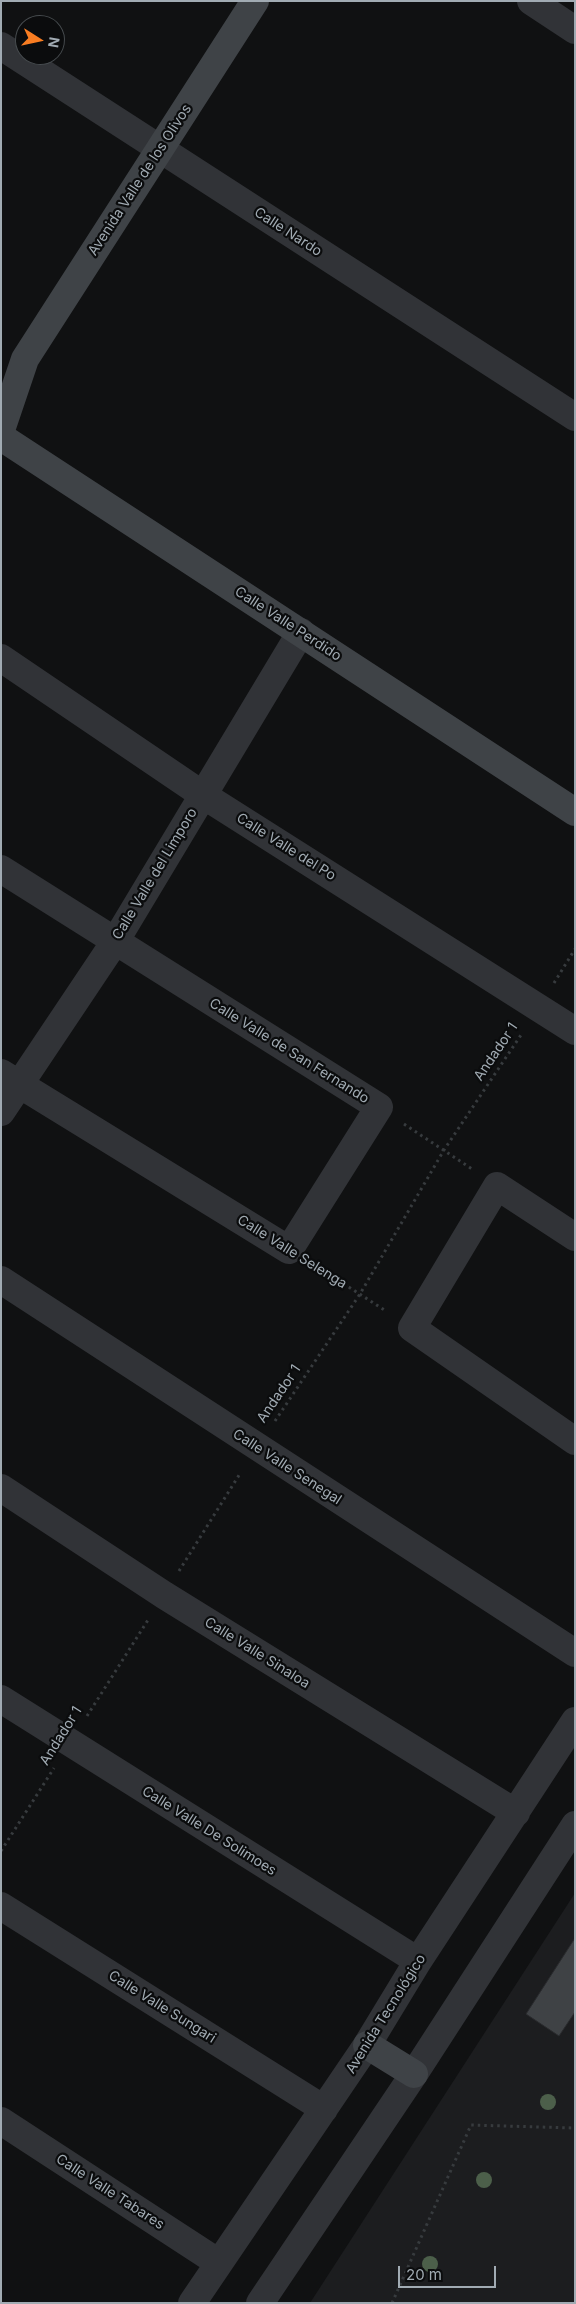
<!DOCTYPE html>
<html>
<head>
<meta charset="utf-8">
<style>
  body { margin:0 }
  #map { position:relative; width:576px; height:2304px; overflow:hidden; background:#101112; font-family:Inter,sans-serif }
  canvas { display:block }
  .frame { position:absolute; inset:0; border:2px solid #a1abb3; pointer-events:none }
  .north { position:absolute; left:15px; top:15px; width:50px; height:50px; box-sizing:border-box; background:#0b0c0d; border:1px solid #474c4f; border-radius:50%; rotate:100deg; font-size:14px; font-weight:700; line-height:20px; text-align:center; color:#a1abb3 }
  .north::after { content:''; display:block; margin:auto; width:18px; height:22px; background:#f87d22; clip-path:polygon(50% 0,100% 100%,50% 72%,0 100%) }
  .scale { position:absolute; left:398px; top:2266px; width:98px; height:22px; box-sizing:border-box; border:2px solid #a1abb3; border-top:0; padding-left:6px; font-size:15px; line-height:18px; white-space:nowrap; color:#a1abb3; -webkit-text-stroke:4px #0b0c0d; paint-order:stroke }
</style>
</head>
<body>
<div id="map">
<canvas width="576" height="2304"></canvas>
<div class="frame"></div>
<div class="north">N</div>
<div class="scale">20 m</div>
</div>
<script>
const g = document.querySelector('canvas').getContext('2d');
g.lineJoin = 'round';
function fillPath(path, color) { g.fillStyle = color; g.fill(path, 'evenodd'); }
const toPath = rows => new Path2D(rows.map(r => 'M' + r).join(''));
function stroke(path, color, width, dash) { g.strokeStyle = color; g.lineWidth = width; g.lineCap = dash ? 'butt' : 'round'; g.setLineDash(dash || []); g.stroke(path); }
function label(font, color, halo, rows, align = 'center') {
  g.font = font + ' Inter,sans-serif'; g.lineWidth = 4.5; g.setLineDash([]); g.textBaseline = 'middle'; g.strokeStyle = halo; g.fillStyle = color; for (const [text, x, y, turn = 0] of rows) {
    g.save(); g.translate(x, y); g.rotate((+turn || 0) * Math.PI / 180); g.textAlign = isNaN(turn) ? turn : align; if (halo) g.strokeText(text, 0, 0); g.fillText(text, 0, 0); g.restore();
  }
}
fillPath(toPath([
  [575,1893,575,2303,310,2303]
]), '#1c1d1f');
const building = toPath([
  [575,1938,575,2012,559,2036,526,2014,575,1938]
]);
fillPath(building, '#3f4245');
stroke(building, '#2a2b2e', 1);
stroke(toPath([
  [554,983,575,949],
  [404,1124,472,1169],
  [316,1266,386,1311],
  [275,1421,360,1294,444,1150,523,1032],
  [179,1571,241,1472],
  [87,1716,148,1620],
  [1,1851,54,1768],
  [392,2303,471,2125,575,2128]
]), '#373b3e', 3, [2.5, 4]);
stroke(toPath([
  [531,1,575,30],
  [1,46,575,417],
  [1,658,203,795,575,1031],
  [1,869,379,1107,289,1250,1,1073],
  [1,1112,116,940,301,632],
  [575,1237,497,1186,412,1328,575,1441],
  [1,1280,575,1653],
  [1,1488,164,1595,516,1813],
  [1,1699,418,1961],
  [1,1906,324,2109],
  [1,2121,219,2263],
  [192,2303,367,2045,418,1961,575,1721],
  [260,2303,414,2074,575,1825]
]), '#313337', 28);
stroke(toPath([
  [1,430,25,359,255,1],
  [1,437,575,812],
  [367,2045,414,2074]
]), '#3f4347', 28);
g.fillStyle = '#4c5f4a';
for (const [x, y] of [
  [548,2102],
  [484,2180],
  [430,2264]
]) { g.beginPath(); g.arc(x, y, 8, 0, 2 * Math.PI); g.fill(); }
label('14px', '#a1abb3', '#0b0c0d', [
  ["Avenida Valle de los Olivos",140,180,-57],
  ["Calle Nardo",288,232,33],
  ["Calle Valle Perdido",288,624,33],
  ["Calle Valle del Po",286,847,32],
  ["Calle Valle del Limporo",155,874,-59],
  ["Calle Valle de San Fernando",289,1051,32],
  ["Andador 1",496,1052,-56],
  ["Calle Valle Selenga",292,1252,32],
  ["Andador 1",279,1394,-56],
  ["Calle Valle Senegal",287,1467,33],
  ["Calle Valle Sinaloa",257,1653,32],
  ["Andador 1",61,1736,-58],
  ["Calle Valle De Solimoes",209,1831,32],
  ["Calle Valle Sungari",162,2007,32],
  ["Avenida Tecnológico",386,2014,-58],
  ["Calle Valle Tabares",110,2192,33]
]);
</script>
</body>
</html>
